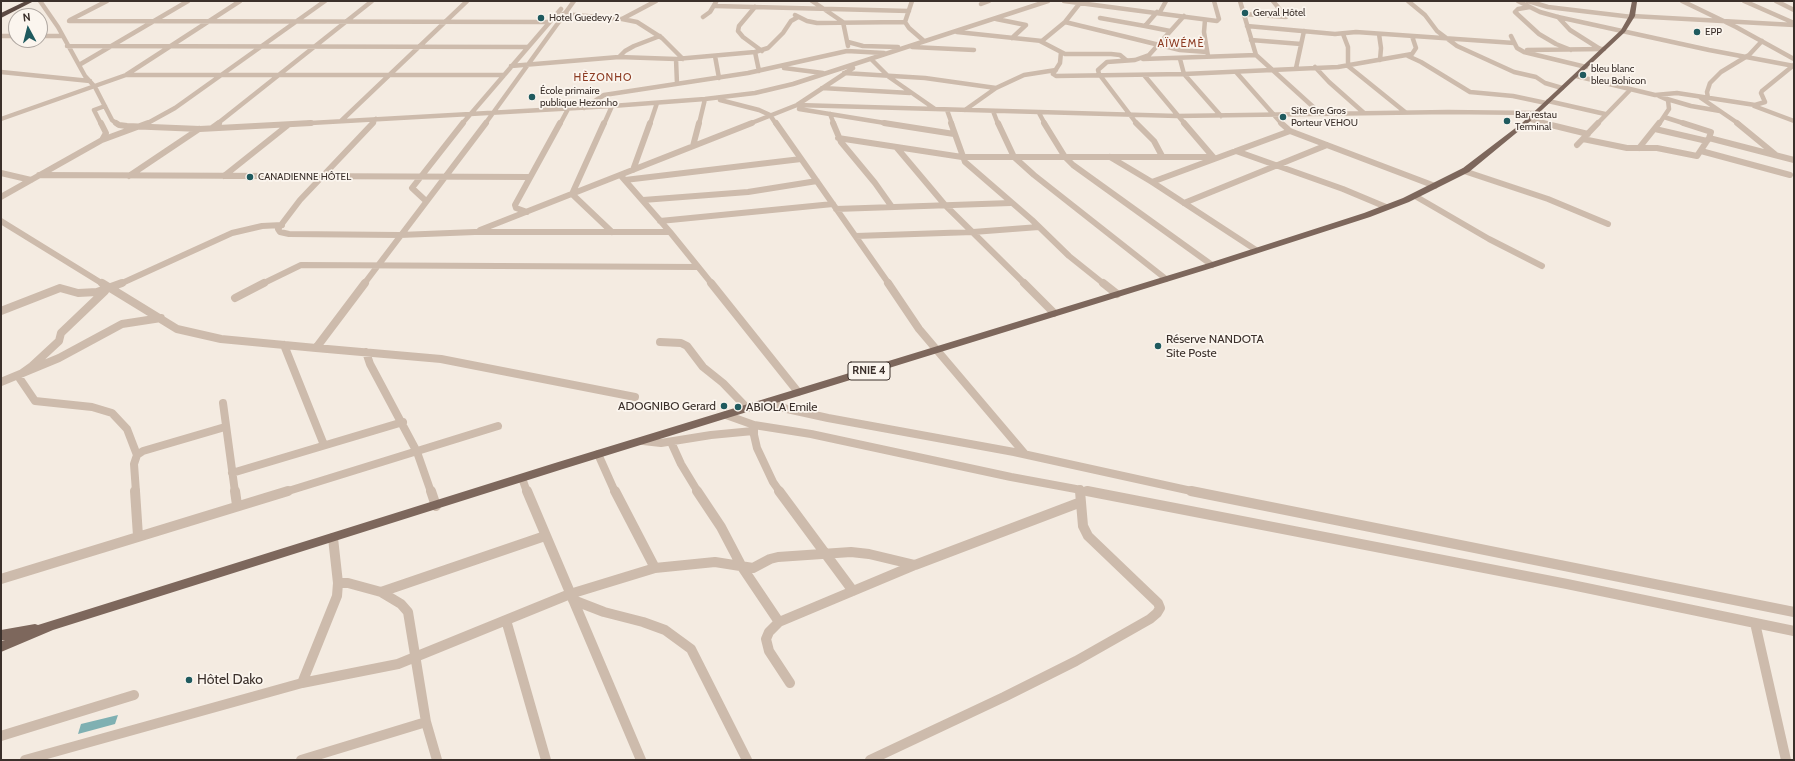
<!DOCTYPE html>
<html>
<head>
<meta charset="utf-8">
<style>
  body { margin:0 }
  #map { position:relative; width:1795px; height:761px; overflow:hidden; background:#f4ebe1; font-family:Cabin,sans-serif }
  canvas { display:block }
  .frame { position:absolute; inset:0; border:2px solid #3b302b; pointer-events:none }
  .north { position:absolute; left:8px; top:8px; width:40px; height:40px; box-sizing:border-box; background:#fbf5ee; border:1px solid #aea6a0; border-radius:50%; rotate:353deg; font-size:11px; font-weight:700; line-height:16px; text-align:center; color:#3b302b }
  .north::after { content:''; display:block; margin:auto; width:14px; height:18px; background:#1f5a5e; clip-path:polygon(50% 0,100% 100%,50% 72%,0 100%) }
</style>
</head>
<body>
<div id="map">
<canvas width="1795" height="761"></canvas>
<div class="frame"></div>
<div class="north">N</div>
</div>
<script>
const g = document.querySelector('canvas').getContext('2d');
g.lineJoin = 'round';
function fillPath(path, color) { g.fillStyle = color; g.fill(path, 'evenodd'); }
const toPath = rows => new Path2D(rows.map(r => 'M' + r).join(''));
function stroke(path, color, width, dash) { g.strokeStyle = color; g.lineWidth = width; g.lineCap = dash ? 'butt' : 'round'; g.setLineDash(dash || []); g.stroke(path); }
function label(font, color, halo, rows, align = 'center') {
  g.font = font + ' Cabin,sans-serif'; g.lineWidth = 3.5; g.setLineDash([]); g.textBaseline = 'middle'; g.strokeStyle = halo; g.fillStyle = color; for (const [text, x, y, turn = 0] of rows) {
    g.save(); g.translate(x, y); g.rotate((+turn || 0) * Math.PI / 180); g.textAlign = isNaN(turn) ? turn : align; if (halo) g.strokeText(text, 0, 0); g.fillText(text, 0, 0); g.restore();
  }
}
fillPath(toPath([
  [118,715,115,724,78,734,81,724]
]), '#7fb0b2');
stroke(toPath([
  [40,1,58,27,85,76,95,87,112,120,117,124],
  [812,1,843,22,848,46],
  [912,1,905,22,909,28,924,41],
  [1064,1,1217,21,1219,19,1214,1],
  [1240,1,1256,55,1321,114],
  [1408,1,1425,15,1437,31,1457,46,1514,72,1536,77,1545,83,1562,88],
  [1518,1,1540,12,1558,17,1709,50,1794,66],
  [1528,1,1548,7,1632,17],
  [1682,1,1736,27,1794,59],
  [1744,1,1794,23],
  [1776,1,1794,10],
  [981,4,989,1],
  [715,6,909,11],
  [755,7,739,26,738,31,743,37,762,51],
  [1530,7,1518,9,1515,12,1539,34,1556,44,1571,50],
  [1157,12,1145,26,1170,31],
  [1160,12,1166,1],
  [563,14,622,19,637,22,662,38,683,59],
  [1244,14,1286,17,1273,1],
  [795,15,807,21,817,23,905,22],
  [1632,16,1794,25],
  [703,17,710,12,716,2],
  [1558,17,1570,30,1600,49],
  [1100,18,1145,26],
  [622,19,656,1],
  [996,19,1026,25,1012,38],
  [70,20,107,1],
  [1205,20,1204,32,1208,56],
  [69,21,549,22],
  [1065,22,1180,50,1207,52],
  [1247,26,1335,34,1356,32,1514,43],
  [957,32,1042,41,1065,22,1080,3],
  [1343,34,1348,47,1348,66,1405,112],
  [1379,34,1381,48,1380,60],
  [1,36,16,36],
  [40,36,61,36],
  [1511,36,1517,48,1524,52,1586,67],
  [1251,40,1301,44],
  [1040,41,1065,54,1111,54,1120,55,1126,60],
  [848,42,863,46,898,47],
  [67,46,527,47],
  [912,47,974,50],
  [1527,50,1604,49],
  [755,52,759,71],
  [1061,52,1060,63,1053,74,1056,76,1184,74,1338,67,1412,54,1416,48,1412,36],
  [715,56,719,78],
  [1408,56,1421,62,1470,92,1513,96,1546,103],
  [619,57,625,51,634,46,660,36],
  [676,59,677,84],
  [871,59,889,77,935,109],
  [1143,59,1256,55],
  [1180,59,1184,74,1221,116],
  [79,65,188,1],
  [511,66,619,57,676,59,755,52,768,48,783,33,791,21,798,17],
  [1315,67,1329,82,1364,113],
  [784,68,823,73],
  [1296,68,1304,31],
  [1,72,90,81],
  [1236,72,1282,124],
  [844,73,925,78,996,88],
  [126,75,504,75],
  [1144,75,1185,124],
  [1576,76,1655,95,1677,93,1755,105,1765,102,1761,93,1762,91,1794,65],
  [822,88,910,93],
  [1701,98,1739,124],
  [1708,98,1707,92,1710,83,1721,72,1749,55,1762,41],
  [1667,99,1691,106,1720,111],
  [720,100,759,110,770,115,776,124],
  [1548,101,1605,114],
  [797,105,1177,116,1448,112,1535,113],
  [1754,106,1794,121],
  [584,108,604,95,748,73,847,51,884,53],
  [799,109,891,124],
  [947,110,952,124],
  [965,110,996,88,1024,75,1056,70],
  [993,111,998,124],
  [1039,113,1045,124],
  [830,114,834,124],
  [1664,117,1686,124],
  [1,119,126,75,240,1],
  [1528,119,1547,124],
  [341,121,467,1],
  [101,124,94,110,105,106],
  [146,124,175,108,325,1],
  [217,124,372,1],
  [293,124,612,106,705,99,755,93,793,84,1048,1],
  [372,124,376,119],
  [462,124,561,9],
  [485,124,574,1],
  [560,124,568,109],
  [604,124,612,106],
  [650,124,657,103],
  [699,124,705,99],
  [749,124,797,105,853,68],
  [1137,124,1099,74,1098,70,1107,62,1135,60,1149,55,1184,16],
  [1597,124,1630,90],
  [1659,124,1669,109,1668,100,1659,96]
]), '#cdbbac', 4.5);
stroke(toPath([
  [116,123,119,125,127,126,200,129,311,123],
  [373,123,300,200,278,229,280,232,289,234,400,235,475,232,670,232,712,284],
  [604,123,572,194,612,232],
  [776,123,889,284],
  [833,123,841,142,875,183,892,207],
  [884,123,954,134],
  [951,123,965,162,1032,220,1069,256,1104,284],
  [998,123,1014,157,1034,175,1166,279],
  [1044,123,1065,157,1073,165,1212,265],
  [1136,123,1154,141,1162,156],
  [1184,123,1214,158],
  [1281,123,1290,131,1435,186],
  [1543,123,1588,134],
  [1737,123,1776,155],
  [212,128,219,123],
  [1655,129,1707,141],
  [838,138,962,157,1212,157],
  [1709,138,1794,160],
  [1583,139,1627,148,1657,148,1697,156,1709,138,1711,132,1683,123],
  [102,140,148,123],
  [1577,145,1598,123],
  [693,146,699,123],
  [897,148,945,205,1025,284],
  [1639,148,1659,123],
  [1236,151,1343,189,1386,207],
  [1701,151,1790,175],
  [1110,157,1152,182,1256,250],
  [633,170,650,123],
  [1464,171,1548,199,1608,224],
  [1,173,31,180],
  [39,175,530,177],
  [129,176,199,129],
  [224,176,288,125],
  [622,177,670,232],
  [625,180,801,159],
  [1152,182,1290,131],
  [1415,196,1489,239,1542,266],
  [1,197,102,140,106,133,101,123],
  [643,200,748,192,817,181],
  [426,201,412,188,463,123],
  [1184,203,1327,145],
  [836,209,1011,203],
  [527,212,516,208,515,205,560,123],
  [1,221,103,284],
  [660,221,833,204],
  [480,230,752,123],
  [856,236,973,232,1039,227],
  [120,284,232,233,262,226,282,225],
  [262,284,301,265,698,267],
  [364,284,486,123]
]), '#cdbbac', 6);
stroke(toPath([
  [102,283,177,329,221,339,316,348,365,283],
  [711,283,798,392],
  [888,283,919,329,1025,454],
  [1024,283,1054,313],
  [1103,283,1117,294],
  [105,291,61,333,59,341,32,366,18,376,35,401,92,407,112,413,127,429,137,455],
  [235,298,264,283],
  [1,311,60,288,78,293,97,292,122,283],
  [660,342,681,343,687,346,703,367,723,383,747,408],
  [284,345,324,445],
  [316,348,441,359,635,397],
  [366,352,370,364,417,452,431,492],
  [1,382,59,358,122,324,161,318],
  [769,402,787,409,828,418,1014,452,1196,492],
  [223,403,235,492],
  [726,415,754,425,811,434,1011,477,1092,492],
  [754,425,754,435,757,448,773,482,780,492],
  [643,441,661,443,711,435,753,431],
  [671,442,681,464,698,492],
  [598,454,615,492],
  [232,473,403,422],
  [522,478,527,492],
  [1080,489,1080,492],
  [136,492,134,464,137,455,143,451,225,427],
  [285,492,498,426]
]), '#cdbbac', 8);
stroke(toPath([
  [135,491,138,536],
  [235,491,237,505],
  [431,491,436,506],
  [527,491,641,760],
  [615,491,655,568],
  [697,491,721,527,742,567,779,622],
  [779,491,853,591],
  [1087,491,1567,584,1794,631],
  [1191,491,1794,612],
  [1,579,288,491],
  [338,583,348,583,381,592,401,604,408,612,426,722,437,760],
  [381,592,545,536],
  [573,600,604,612,643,622,665,630,691,649,747,760],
  [506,620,546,760],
  [1755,623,1786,760],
  [302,683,337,596,338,583,333,538],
  [790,683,769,651,766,639,769,632,779,622,915,565,1081,502],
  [1,736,134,695],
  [25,760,302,683,398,664,570,594,655,568,715,562,753,568,770,559,778,557,851,552,869,554,915,565],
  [301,760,426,722],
  [870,760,1004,697,1076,661,1150,619,1157,613,1160,608,1158,603,1088,536,1083,526,1080,491]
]), '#cdbbac', 10);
fillPath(toPath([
  [1632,1,1637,2,1635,16,1625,32,1526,125,1469,172,1409,202,1370,217,1215,267,563,469,53,630,1,652,1,641,5,640,1,640,1,630,35,624,38,625,555,463,1209,263,1364,213,1403,198,1463,168,1522,123,1621,30,1629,16,1632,1]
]), '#7d675c');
fillPath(toPath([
  [26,1,34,1,1,18,1,13,26,1]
]), '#5c4a42');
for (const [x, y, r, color] of [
  [1245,13,4,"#1f5a5e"],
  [541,18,4,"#1f5a5e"],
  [1697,32,4,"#1f5a5e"],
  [1583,75,4,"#1f5a5e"],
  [532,97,4,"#1f5a5e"],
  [1283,117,4,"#1f5a5e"],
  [1507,121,4,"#1f5a5e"],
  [250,177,4,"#1f5a5e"],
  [1158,346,4,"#1f5a5e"],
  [724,406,4,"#1f5a5e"],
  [738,407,4,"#1f5a5e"],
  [189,680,4,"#1f5a5e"]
]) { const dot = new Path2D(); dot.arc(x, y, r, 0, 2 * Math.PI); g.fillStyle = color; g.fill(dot); stroke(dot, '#fbf5ee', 1.5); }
label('10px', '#3b302b', '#fbf5ee', [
  ["Gerval Hôtel",1253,13],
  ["Hotel Guedevy 2",549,18],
  ["EPP",1705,32],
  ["bleu blanc",1591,69],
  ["bleu Bohicon",1591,81],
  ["École primaire",540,91],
  ["publique Hezonho",540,103],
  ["Site Gre Gros",1291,111],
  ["Porteur VEHOU",1291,123],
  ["Bar restau",1515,115],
  ["Terminal",1515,127],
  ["CANADIENNE HÔTEL",258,177]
], 'left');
g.letterSpacing = '1px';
label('11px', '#8c3b22', '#fbf5ee', [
  ["AÏWÉMÈ",1181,44],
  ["HÈZONHO",603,78]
]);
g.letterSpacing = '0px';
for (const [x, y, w] of [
  [869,371,42]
]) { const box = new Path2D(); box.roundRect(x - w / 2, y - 9, w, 18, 3); g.fillStyle = '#fbf5ee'; g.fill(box); stroke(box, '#3b302b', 1); }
label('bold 11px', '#3b302b', null, [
  ["RNIE 4",869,371]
]);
label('12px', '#3b302b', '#fbf5ee', [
  ["Réserve NANDOTA",1166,339],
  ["Site Poste",1166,353],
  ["ADOGNIBO Gerard",716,406,"right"],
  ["ABIOLA Emile",746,407]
], 'left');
label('14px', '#3b302b', '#fbf5ee', [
  ["Hôtel Dako",197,680]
], 'left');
</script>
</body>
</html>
